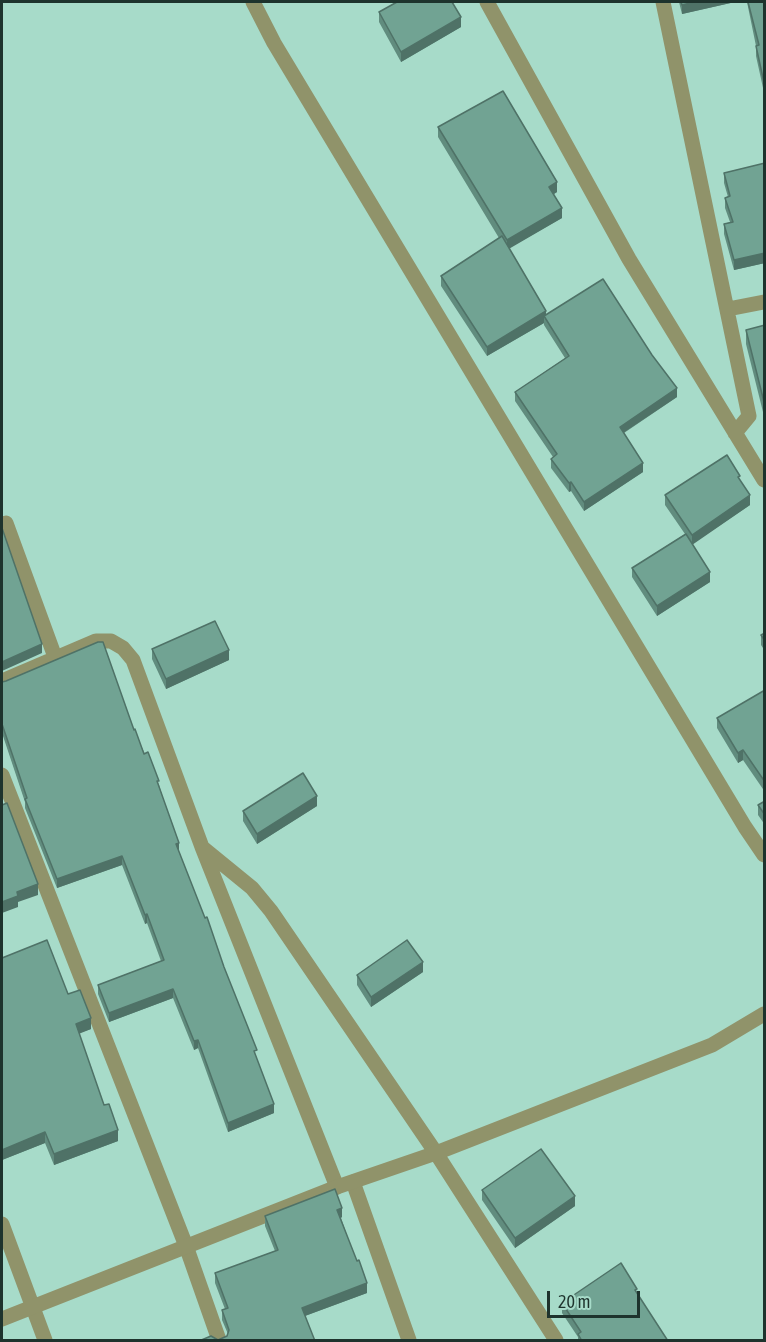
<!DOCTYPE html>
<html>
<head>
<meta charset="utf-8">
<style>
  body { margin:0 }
  #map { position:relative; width:766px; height:1342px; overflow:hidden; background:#a7dbc9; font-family:"Asap Condensed",sans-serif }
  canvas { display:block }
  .frame { position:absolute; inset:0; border:3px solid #1e332d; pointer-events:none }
  .scale { position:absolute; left:547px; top:1291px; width:93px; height:27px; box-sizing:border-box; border:3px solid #1e332d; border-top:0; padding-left:8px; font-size:18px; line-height:21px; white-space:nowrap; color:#1e332d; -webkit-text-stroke:4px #a7dbc9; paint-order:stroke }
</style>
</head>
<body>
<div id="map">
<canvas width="766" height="1342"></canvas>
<div class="frame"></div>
<div class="scale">20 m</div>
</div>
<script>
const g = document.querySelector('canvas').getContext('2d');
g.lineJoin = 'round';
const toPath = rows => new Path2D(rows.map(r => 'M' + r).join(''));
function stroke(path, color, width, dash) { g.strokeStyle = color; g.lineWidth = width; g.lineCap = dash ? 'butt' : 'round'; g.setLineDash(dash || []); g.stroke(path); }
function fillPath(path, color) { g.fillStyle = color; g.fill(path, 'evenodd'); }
stroke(toPath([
  [253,2,274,43,745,827,764,855],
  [487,2,629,259,764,480],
  [663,2,749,416,735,433],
  [728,309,764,302],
  [6,523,55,657],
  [2,681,96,641,111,641,123,648,133,660,202,847,337,1187],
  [2,775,186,1246,219,1340],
  [203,848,252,888,271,911,436,1153,556,1340],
  [353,1182,409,1340],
  [2,1224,45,1340]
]), '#90936a', 15);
stroke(toPath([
  [2,1319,337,1187,436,1153,712,1045,764,1014]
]), '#90936a', 15);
fillPath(toPath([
  [679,2,735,2,682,14],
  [747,2,765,2,765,97,756,56,756,46],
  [379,12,461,27,401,62,379,22],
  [438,127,557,192,554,194,562,218,509,248,546,315,677,397,624,433,643,472,584,511,571,491,569,492,551,468,551,459,553,457,515,401,515,392,565,358,544,325,544,323,487,356,441,286,441,276,499,238,438,137],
  [765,163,765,263,734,270,724,234,724,224,730,222,725,208,725,198,728,197,724,183,724,173],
  [765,325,765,420,746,344,746,330],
  [740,481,750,505,692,544,710,582,657,616,632,577,632,568,685,534,665,505,665,495],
  [765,633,765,651,761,645,761,635],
  [152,649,229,660,166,689,152,659],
  [2,682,134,730,159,785,179,852,224,967,257,1059,274,1113,228,1132,198,1048,194,1050,173,998,109,1022,98,994,98,985,161,961,147,923,145,924,122,865,57,888,25,808,25,802,2,733],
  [765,690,765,792,743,760,738,763,717,728,717,718],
  [765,801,765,825,758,815,758,805],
  [317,806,257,844,243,821,243,811],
  [2,958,68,994,91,1029,79,1033,104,1105,118,1141,54,1165,45,1143,2,1160],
  [423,972,371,1007,357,985,357,975],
  [482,1190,575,1206,515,1248,482,1200],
  [265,1216,342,1217,341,1218,367,1293,305,1316,315,1341,199,1341,218,1340,227,1336,228,1334,222,1320,222,1310,225,1309,215,1283,215,1273,275,1251,265,1226],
  [637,1294,668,1341,578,1341,578,1337,562,1313,562,1303]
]), '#618c7e');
fillPath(toPath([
  [694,2,735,2,682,14,682,5],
  [461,17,461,27,401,62,401,52],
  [557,182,557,192,549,197,549,187],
  [562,208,562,218,507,250,507,240],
  [765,253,765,263,734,270,734,260],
  [546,311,546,320,544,316,544,323,487,356,487,347],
  [677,388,677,397,620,435,620,427],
  [643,463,643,472,584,511,584,502],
  [571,482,571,491,569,492,569,483],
  [750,495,750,505,692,545,692,535],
  [710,572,710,582,657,616,657,606],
  [42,644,42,653,2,671,2,662],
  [229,650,229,660,166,689,166,679],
  [743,750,743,760,738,763,738,753],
  [317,796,317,806,257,844,257,834],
  [179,843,179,851,176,853,176,844],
  [122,856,122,865,57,888,57,879],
  [38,884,38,895,18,902,18,907,2,913,2,902,17,892],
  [147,914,147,923,145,924,145,915],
  [423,962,423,972,371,1007,371,997],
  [173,989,173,998,109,1022,109,1013],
  [91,1018,91,1029,76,1035,76,1024],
  [198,1040,198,1048,194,1050,194,1041],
  [274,1104,274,1113,228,1132,228,1123],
  [118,1130,118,1141,54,1165,54,1154],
  [45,1132,45,1143,2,1160,2,1150],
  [575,1196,575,1206,515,1248,515,1238],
  [342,1208,342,1217,337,1219,337,1210],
  [367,1283,367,1293,302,1317,302,1308]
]), '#4f7267');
const building = toPath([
  [397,2,452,2,461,17,401,52,379,12,397,2],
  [681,2,694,2,682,5,681,2],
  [748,2,765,2,765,87,756,46,759,45,748,2],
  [503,91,557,182,549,187,562,208,507,240,438,127,503,91],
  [765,163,765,253,734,260,724,224,733,222,725,198,730,196,724,173,765,163],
  [502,236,546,311,487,347,441,276,502,236],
  [603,279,652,355,677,388,620,427,643,463,584,502,571,482,569,483,551,459,557,454,515,392,569,356,544,316,603,279],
  [765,325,765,406,746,330,765,325],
  [727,455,740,476,738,477,750,495,692,535,665,495,727,455],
  [2,528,42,644,2,662,2,528],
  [686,534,710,572,657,606,632,568,686,534],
  [215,621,229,650,166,679,152,649,215,621],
  [765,633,765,641,761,635,765,633],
  [98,642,103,642,134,730,135,729,144,754,148,752,159,781,157,781,179,843,176,844,205,918,207,917,224,967,257,1050,254,1051,274,1104,228,1123,198,1040,194,1041,173,989,109,1013,98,985,164,960,147,914,145,915,122,856,57,879,25,799,27,798,2,724,2,682,6,681,98,642],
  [765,690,765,782,743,750,738,753,717,718,765,690],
  [303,773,317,796,257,834,243,811,303,773],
  [765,801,765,815,758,805,765,801],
  [7,803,38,884,17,892,18,896,2,902,2,805,7,803],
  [47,940,68,994,80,990,91,1018,76,1024,104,1105,109,1104,118,1130,54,1154,45,1132,2,1150,2,958,47,940],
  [407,940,423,962,371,997,357,975,407,940],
  [541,1149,575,1196,515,1238,482,1190,541,1149],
  [335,1189,342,1208,337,1210,357,1261,359,1260,367,1283,302,1308,315,1341,199,1341,211,1336,218,1340,227,1336,229,1330,222,1310,228,1308,215,1273,278,1250,265,1216,335,1189],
  [621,1263,637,1289,635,1290,668,1341,582,1341,578,1334,581,1332,562,1303,621,1263]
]);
fillPath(building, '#71a393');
stroke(building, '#4f7267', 1.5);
</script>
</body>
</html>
